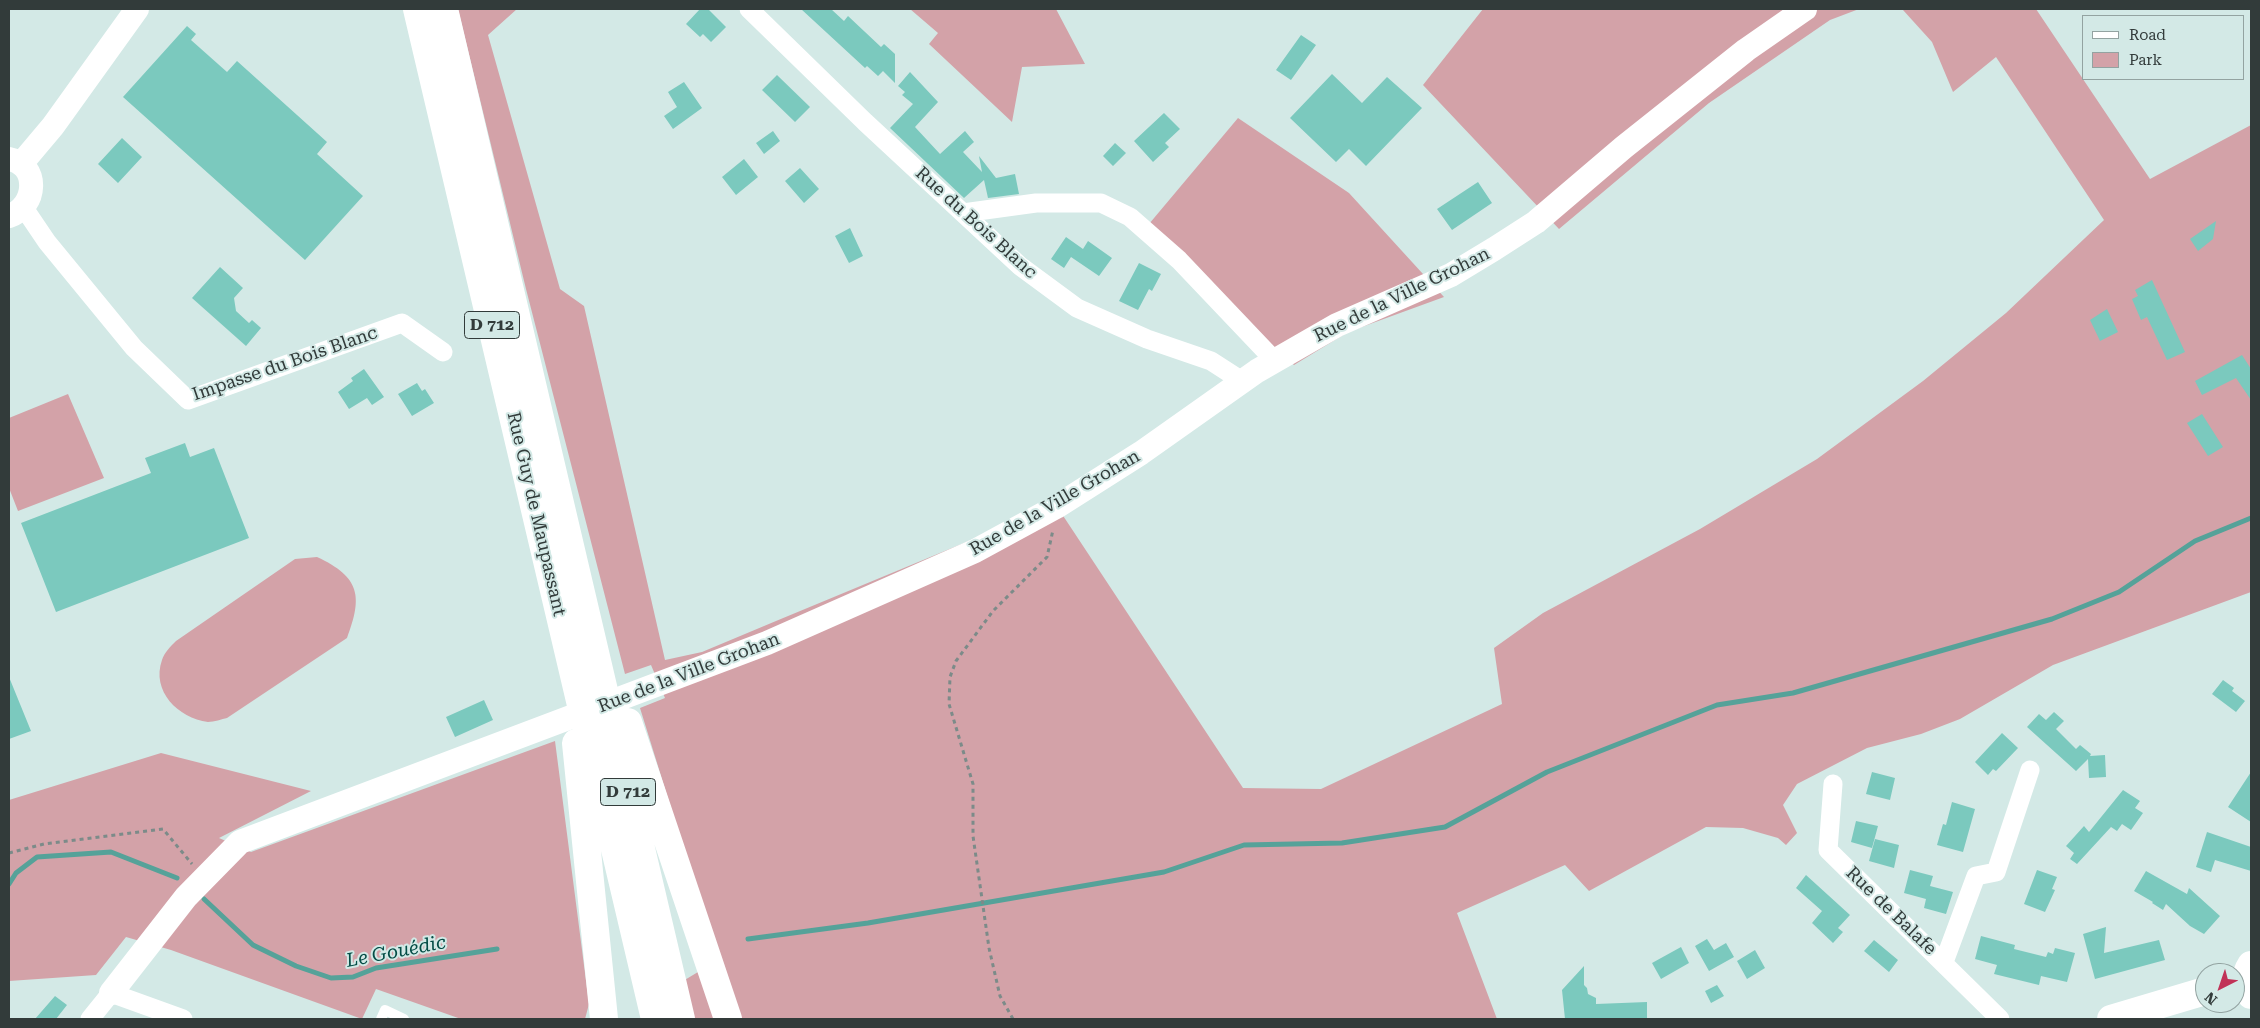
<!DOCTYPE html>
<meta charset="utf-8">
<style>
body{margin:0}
#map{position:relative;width:2260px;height:1028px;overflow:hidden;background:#d3e9e6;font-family:"Roboto Serif",serif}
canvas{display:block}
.frame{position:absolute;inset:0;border:10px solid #323b3a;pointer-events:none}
.legend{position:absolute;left:2082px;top:15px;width:162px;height:65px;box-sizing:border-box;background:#d3e9e6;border:1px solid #93a3a1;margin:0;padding:6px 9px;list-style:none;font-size:15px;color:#323b3a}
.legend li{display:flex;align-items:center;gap:10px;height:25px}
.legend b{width:25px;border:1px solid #93a3a1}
.north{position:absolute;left:2195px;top:963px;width:50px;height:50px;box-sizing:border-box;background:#d3e9e6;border:1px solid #93a3a1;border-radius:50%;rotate:221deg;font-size:14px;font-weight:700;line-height:20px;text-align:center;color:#323b3a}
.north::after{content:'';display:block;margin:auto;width:18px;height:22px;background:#c13257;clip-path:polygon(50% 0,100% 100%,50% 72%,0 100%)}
</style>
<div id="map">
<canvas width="2260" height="1028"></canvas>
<div class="frame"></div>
<ul class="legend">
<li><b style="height:6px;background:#fff"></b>Road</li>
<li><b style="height:14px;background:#d3a2a8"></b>Park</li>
</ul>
<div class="north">N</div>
</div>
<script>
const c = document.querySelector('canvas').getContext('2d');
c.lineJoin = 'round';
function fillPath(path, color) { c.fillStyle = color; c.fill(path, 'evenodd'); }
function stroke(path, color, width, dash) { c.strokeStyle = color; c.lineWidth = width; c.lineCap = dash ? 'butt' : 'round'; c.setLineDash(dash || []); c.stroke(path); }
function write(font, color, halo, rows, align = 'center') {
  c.font = font + ' "Roboto Serif",serif'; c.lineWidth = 4; c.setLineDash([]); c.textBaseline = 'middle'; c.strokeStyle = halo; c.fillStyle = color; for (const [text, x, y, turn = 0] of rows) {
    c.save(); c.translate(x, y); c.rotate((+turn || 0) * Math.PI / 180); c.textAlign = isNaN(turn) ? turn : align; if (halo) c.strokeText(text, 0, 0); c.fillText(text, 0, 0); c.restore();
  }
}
const green = new Path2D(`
 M458 9H517L488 35 560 289 584 306 665 660 702 652 776 621 981 536 1052 499 1243 788 1321 789 1502 704 1494 648 1543 613 1700 529 1817 459 1923 381 2006 313 2104 220 1996 57 1953 92 1932 42 1903 10 1896 9H2036L2150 179 2251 125V592L2053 665 1960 719 1921 734 1867 748 1797 784 1783 805 1797 833 1786 845 1778 838 1743 828 1706 827 1589 891 1565 865 1457 913 1497 1019H693L683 981 718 960 640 708 665 698 651 665 625 674 526 289Z
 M910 9H1056L1085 64 1022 67 1012 122 929 44 938 33Z
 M1483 9H1859L1830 20 1709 103 1559 229 1423 85Z
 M1238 118 1349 193 1444 297 1348 332 1294 365 1240 316 1149 224Z
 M68 394 104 478 18 511 9 488V418Z
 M317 557C360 577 363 596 347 638L227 718C222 719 214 722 208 722 178 718 151 691 162 660 164 653 171 646 176 641L295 559Z
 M555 741 589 1004 585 1019H461L376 989 362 1019 171 950 126 937 96 975 9 981V800L161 753 311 791 219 838 251 852Z`);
const stream = new Path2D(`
 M9 884 16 873 37 857 111 852 177 878
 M204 899 253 945 296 966 331 978 353 977 376 968 497 949
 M748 939 868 923 1164 872 1244 845 1342 843 1445 827 1547 772 1717 705 1793 693 2052 619 2119 592 2195 541 2251 518`);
const building = new Path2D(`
 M700 9H708L726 27 711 42 703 34 700 37 686 24Z
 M801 9H831L844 21 848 16 881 47 884 44 895 54V83L883 71 878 76 867 66 865 68Z
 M187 26 196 34 191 40 227 72 237 61 327 142 317 154 363 196 305 260 123 97Z
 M1301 35 1316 45 1291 80 1276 70Z
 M910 72 938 102 915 127 940 154 965 131 974 142 963 152 982 172 979 156 996 178 1015 174 1019 194 988 198 984 180 964 198 890 128 913 104 902 95 905 92 898 86Z
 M1332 74 1362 103 1387 77 1422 108 1366 166 1349 149 1336 162 1290 118Z
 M777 75 810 107 795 122 762 90Z
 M684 82 702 108 673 129 664 116 677 107 668 92Z
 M1164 113 1180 129 1165 143 1169 147 1153 162 1134 141Z
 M773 131 780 141 764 154 756 143Z
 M122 138 142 157 118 183 98 164Z
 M1115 143 1126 153 1113 166 1103 156Z
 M744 159 758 177 736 195 722 177Z
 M800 168 819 189 804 203 785 181Z
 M1478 182 1492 203 1452 230 1437 209Z
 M2216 221 2213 239 2198 251 2190 239Z
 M850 228 863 256 849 263 835 236Z
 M1066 237 1083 249 1088 241 1112 258 1099 276 1071 257 1064 268 1051 259Z
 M1139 263 1161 274 1152 291 1149 289 1138 310 1119 301Z
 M220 267 243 288 234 298 236 311 249 323 252 320 261 328 246 346 192 298Z
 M2152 280 2185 352 2167 360 2147 317 2141 320 2132 299 2138 296 2135 290Z
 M2107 309 2118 332 2100 341 2090 320Z
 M2242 355 2251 369V400L2236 378 2202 395 2195 381Z
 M364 369 384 397 372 405 367 398 349 409 338 392 353 381 351 378Z
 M417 383 422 391 425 389 434 403 412 416 398 394Z
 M2202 414 2223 447 2208 456 2187 423Z
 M185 443 190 457 214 448 249 538 56 612 21 523 151 473 145 458Z
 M9 677 31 731 9 739Z
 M2223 680 2234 688 2232 691 2245 701 2236 712 2212 694Z
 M484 700 493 720 455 737 446 717Z
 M2054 712 2064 721 2056 729 2076 749 2080 745 2091 754 2090 756 2105 755 2106 777 2089 778 2088 759 2076 771 2027 727 2039 714 2046 720Z
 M2002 733 2018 748 1996 771 1993 769 1988 775 1975 762Z
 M1872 772 1895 778 1890 800 1866 794Z
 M2251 772V822L2228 807Z
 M2123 790 2140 801 2135 808 2143 813 2131 830 2122 824 2117 831 2111 827 2077 864 2070 859 2074 853 2066 846 2084 826 2089 832Z
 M1952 802 1975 809 1963 852 1937 845 1943 824 1946 825Z
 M1856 821 1878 826 1872 848 1851 842Z
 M2207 832 2251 847V871L2215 860 2211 872 2196 867Z
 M1875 839 1899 845 1894 868 1869 861Z
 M1910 870 1933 876 1930 886 1953 892 1946 914 1924 908 1926 899 1904 893Z
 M2037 870 2057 877 2052 889 2055 890 2045 912 2024 904Z
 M2146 871 2187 894 2189 888 2220 916 2204 934 2190 926 2166 904 2163 910 2152 903 2153 902 2134 891Z
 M1806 875 1850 915 1838 928 1843 932 1833 943 1812 923 1822 911 1796 888Z
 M2106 927 2104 953 2159 940 2165 960 2095 979 2083 934Z
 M1981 936 2015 945 2014 949 2046 957 2048 952 2053 954 2055 948 2075 953 2067 982 2041 976 2039 985 1994 974 1997 965 1975 959Z
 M1707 939 1714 950 1726 943 1734 957 1709 971 1695 946Z
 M1874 940 1898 960 1889 972 1864 951Z
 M1681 947 1689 963 1661 979 1652 963Z
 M1755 950 1765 968 1747 979 1737 961Z
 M1584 966V985L1587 988 1588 994 1596 998V1004L1647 1002V1018L1565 1019 1562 990Z
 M1717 985 1724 996 1711 1003 1705 991Z
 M55 996 67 1005 56 1019H35Z`);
const path = new Path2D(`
 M9 853 44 844 163 829 192 864
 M1013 1019 1000 996 989 948 973 836V784L949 704 950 677 956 661 993 611 1047 557 1053 530`);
const service = new Path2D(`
 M381 1019 385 1010 404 1019`);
const minor = new Path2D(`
 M749 9 865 122 1020 266 1077 308 1147 339 1211 361 1242 381
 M24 208 47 242 134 348 188 400 402 323 443 352
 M963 213 1036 203H1101L1130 217 1179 260 1275 361
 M1833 784 1828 850 2000 1019
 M1944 962 1976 876 1996 872 2030 770
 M90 1019 111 993 183 1019`);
const tertiary = new Path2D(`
 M9 159C40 165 37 207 9 216
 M21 164 53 126 137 9
 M111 993 186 897 240 842 767 643 975 551 1056 507 1141 453 1257 371 1337 325 1451 275 1494 249 1536 222 1624 147 1746 50 1805 9`);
const secondary = new Path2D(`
 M2251 965C2245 974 2245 985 2251 995
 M2111 1019 2205 991`);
const primary = new Path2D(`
 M417 9 655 1019
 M444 9 681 1019
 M628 722 728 1019
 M576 743 604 1019`);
const shields = [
 [492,325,55],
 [628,792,55]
];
const shieldNames = [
 ["D 712",492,325],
 ["D 712",628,792]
];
const streetNames = [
 ["Rue du Bois Blanc",976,223,42],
 ["Rue de la Ville Grohan",1402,295,-26],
 ["Impasse du Bois Blanc",285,364,-19],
 ["Rue de la Ville Grohan",1055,503,-30],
 ["Rue Guy de Maupassant",536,514,77],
 ["Rue de la Ville Grohan",689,673,-21],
 ["Rue de Balafe",1891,911,44]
];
const waterNames = [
 ["Le Gouédic",396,952,-11]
];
fillPath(green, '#d3a2a8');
stroke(stream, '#55a299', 5);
fillPath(building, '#7bc9be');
stroke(path, '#7c8b89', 3, [4, 4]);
stroke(service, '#fff', 10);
stroke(minor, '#fff', 19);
stroke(tertiary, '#fff', 24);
stroke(secondary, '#fff', 28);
stroke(primary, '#fff', 28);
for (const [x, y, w] of shields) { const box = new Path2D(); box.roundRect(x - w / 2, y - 13.5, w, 27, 4); c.fillStyle = '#d3e9e6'; c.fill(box); stroke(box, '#323b3a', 1); }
write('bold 16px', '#323b3a', null, shieldNames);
write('18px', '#323b3a', '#d3e9e6', streetNames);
write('italic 19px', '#044d46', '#d3e9e6', waterNames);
</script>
